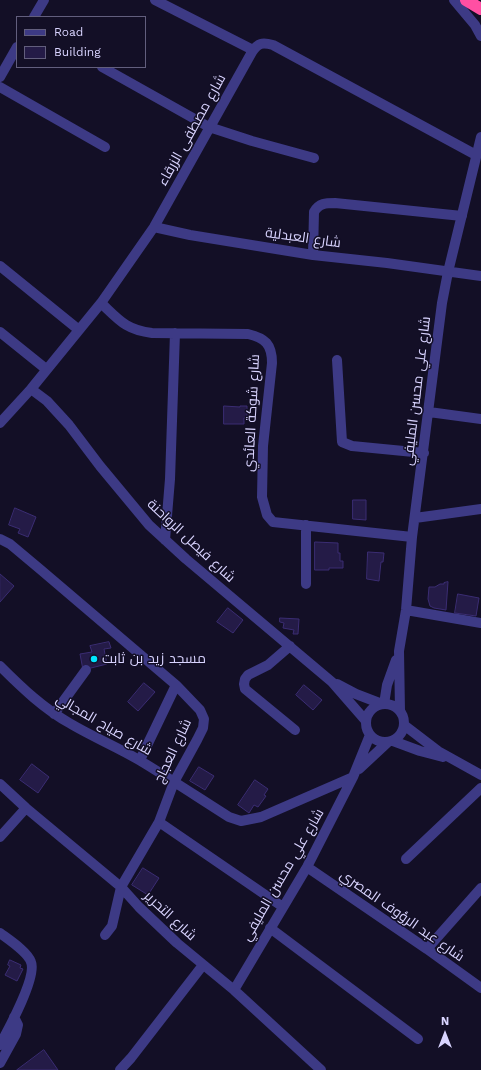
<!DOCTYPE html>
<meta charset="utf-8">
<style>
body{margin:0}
#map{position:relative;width:481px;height:1070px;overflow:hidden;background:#130f26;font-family:"Work Sans",sans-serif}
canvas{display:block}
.legend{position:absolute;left:16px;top:16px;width:130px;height:52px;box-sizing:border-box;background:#130f26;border:1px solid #625e7d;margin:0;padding:5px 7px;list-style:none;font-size:12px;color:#d9d4ff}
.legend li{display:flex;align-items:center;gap:8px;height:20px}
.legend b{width:20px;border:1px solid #625e7d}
.north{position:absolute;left:425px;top:1014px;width:40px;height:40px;-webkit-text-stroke:3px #130f26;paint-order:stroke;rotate:0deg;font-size:11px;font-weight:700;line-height:16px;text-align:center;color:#d9d4ff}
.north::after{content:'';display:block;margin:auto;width:14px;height:18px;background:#d9d4ff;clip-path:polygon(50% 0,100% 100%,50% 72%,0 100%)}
</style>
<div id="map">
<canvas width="481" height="1070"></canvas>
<ul class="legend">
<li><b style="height:5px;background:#3d3a85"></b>Road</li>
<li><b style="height:11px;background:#241b47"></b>Building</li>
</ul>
<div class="north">N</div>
</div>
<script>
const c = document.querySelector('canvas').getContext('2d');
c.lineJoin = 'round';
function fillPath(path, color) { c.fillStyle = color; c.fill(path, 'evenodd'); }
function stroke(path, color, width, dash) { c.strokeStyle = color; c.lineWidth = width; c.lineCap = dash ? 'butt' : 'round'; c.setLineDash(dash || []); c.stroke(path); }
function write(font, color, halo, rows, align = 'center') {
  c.font = font + ' "Work Sans",Cairo,sans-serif'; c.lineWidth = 3; c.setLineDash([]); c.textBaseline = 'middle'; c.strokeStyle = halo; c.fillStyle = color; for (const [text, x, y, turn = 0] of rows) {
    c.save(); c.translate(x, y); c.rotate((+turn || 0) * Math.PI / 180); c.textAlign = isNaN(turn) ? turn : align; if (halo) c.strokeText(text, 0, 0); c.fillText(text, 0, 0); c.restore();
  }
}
const building = new Path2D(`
 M224 406 240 407V406H247V418H244V424H224Z
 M353 500H366V520L353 519Z
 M15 508 36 517 28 537 18 533 20 529 9 525Z
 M315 542 338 543V553H340V561H343V568H329V570H315Z
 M368 552 384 553 383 562H381L379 581 367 579Z
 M0 574 14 586 0 602Z
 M448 582 446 610 434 608 430 606 428 599 429 587H435L440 584H444V583Z
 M458 594 479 598 476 616 455 613Z
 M228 608 243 620 233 633 217 622Z
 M280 618 299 619 298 634H293L294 630 283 628 284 623 280 622Z
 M109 642 111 648 104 649 107 664 83 670 80 654 92 652 90 646Z
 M144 683 155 692 138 711 128 702Z
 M304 685 322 700 313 710 296 695Z
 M32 764 49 777 38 793 20 780Z
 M199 767 214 776 205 790 190 781Z
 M255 780 268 789 264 795 266 796 258 807 254 805 249 813 238 805Z
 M143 868 159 878 148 895 132 885Z
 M10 960 21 965 20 968 23 969 17 981 5 975 10 966 8 965Z
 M44 1050 58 1070H17Z`);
const minor = new Path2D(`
 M155 0 253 50
 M454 0 475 25 481 36
 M34 17 44 0
 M102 67 209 127 252 141 314 158
 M0 77 17 47
 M0 87 105 147
 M154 227 190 235 313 255 387 263 481 276
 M313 255 314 212C319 203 326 203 335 203L462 216
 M0 266 79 330
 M101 303C119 320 126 330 152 333L248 334C265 338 272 344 272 363L263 446 262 497 267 515 273 522 412 537
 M0 332 46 369
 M337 360 342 442 352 446 424 453
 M31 389 47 401 69 425 100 466 149 525 186 559 332 682 366 721
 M429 412 481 419
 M0 423 31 389 101 303 154 227 252 52C258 43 262 42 273 45L476 155
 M415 518 481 509
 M0 539 10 544 41 570 176 685 200 710 204 719 203 728 197 740 174 782 159 822 121 887 112 926 105 935
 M165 540 170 479 175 333
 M306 584V525
 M406 610 481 623
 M290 646 268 665 248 675 245 679 244 684 245 689 295 730
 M0 666C22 688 44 709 71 724 93 737 117 747 139 760 169 778 199 798 229 817L241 821 261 817 353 777
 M337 684 356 694 382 704
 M366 723a19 19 0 1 1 38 0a19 19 0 1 1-38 0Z
 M384 704 387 685 396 660
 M400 711 399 651 406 610 412 537 442 303 448 272 481 137
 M54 714 86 670
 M404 725 438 751 481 775
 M393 741 420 751 443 757
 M140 760 176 685
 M359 769 388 742
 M0 784 26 808 121 887 139 907 177 943 234 990 321 1070
 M159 822 283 907
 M0 837 26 808
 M406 859 481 788
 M307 867 427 949 481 988
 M270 928 418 1039
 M0 933C8 939 28 952 31 962 37 977 8 1030 0 1045
 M427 949 481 888
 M234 990 307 867 353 777 370 735
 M0 1063 16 1034 18 1025 14 1017
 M120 1070 131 1058 203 965`);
const highway = new Path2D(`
 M466 0 481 9`);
const markers = [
 [94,659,4,"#00e5ff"]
];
const streetNames = [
 ["شارع مصطفى الزرقاء",192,130,-61],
 ["شارع العبدلية",303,238,8],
 ["شارع علي محسن المليفي",417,391,-83],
 ["شارع شوكة العائدي",252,413,-87],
 ["شارع فيصل الرواحنة",191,541,43],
 ["شارع صياح المجالي",104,725,30],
 ["شارع العجاج",173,751,-65],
 ["شارع علي محسن المليفي",283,875,-60],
 ["شارع التحرير",170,916,43],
 ["شارع عبد الرؤوف المصري",402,916,35]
];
const poiNames = [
 ["مسجد زيد بن ثابت",102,659]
];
fillPath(building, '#241b47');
stroke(building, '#3b2d73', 1);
stroke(minor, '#3d3a85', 10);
stroke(highway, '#ff4fa3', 12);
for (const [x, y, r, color] of markers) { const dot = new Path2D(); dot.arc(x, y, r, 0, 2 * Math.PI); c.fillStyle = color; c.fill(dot); stroke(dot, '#130f26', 1.5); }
write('14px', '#d9d4ff', '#130f26', streetNames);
write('14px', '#d9d4ff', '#130f26', poiNames, 'left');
</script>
